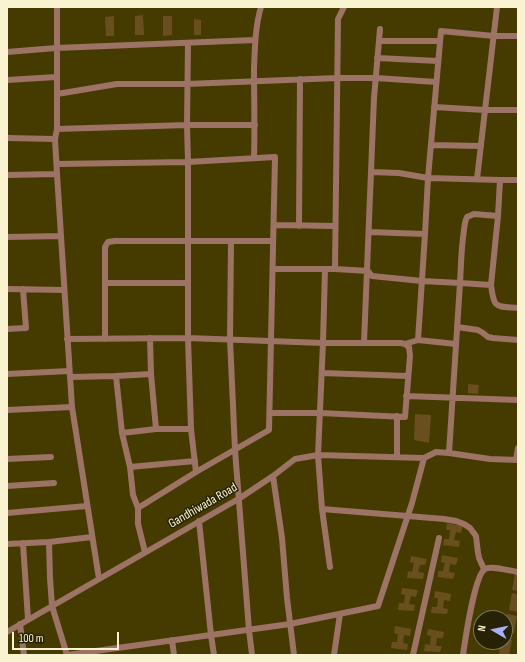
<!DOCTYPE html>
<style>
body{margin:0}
#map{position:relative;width:525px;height:662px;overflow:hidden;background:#453b00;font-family:"Sofia Sans Condensed",sans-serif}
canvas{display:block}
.frame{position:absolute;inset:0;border:8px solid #f9f3d1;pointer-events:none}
.north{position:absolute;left:473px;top:610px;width:40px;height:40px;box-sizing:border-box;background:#272205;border:1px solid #7b7657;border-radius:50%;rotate:279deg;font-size:11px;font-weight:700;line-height:16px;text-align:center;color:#f9f3d1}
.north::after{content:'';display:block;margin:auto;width:14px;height:18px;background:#a8b0fc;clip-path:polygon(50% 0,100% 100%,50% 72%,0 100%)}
.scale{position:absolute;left:12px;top:632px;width:107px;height:18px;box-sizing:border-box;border:2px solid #f9f3d1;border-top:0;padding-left:5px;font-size:12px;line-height:14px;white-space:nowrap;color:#f9f3d1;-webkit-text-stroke:3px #272205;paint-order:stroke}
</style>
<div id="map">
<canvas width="525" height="662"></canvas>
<div class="frame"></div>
<div class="north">N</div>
<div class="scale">100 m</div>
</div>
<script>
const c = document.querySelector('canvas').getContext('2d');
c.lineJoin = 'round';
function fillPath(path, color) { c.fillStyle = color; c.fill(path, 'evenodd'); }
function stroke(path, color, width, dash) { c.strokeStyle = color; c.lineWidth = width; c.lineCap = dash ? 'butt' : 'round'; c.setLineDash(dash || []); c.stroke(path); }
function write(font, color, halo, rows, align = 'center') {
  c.font = font + ' "Sofia Sans Condensed",sans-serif'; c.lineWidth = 3; c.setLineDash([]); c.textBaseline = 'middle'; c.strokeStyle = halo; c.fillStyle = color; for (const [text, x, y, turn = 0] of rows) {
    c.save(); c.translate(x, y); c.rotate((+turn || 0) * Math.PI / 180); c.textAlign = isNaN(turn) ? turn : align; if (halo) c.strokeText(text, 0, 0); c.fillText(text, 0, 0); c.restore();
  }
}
const building = new Path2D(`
 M143 15 144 35H135V16Z
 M114 16V36H106L105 17Z
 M163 16H172V35L163 36Z
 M194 19 201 20V35H194Z
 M468 384 479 385 478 394 468 393Z
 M415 414 431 415 429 443 414 440Z
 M447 523 463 526 461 533 456 532 454 540 460 541 459 547 443 545 444 539H449L450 530H446Z
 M442 555 458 558 456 565 450 564 449 572 455 573 453 579 438 577V571H443L445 563 441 562Z
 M411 556 427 559 425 565H420L418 572 424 573 423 579 407 578 408 571 412 572 414 563 410 562Z
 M515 573 518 574V591L512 590Z
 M402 588 418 590 416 597 411 596 409 604 415 605 414 611 398 610 399 603H404L405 595 401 594Z
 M435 591 451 594 450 601 444 600 443 608 448 609 447 614 431 613 432 607H437L438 598H434Z
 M512 593 518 594V612L509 610Z
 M507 614 517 616 514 633 505 631V624Z
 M395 626 411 629 410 636 404 635 403 643 408 644 407 650 391 648 392 642H397L398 634 394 633Z
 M428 629 444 632 443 638H437L436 646H442L440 652 424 651 425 644 430 645 431 636 427 635Z
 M505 638 512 640 509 655 499 654 501 642H505Z`);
const minor = new Path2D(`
 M57 7V129L55 139 57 174 72 407 99 579
 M379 41H440
 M188 43 187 125 188 162V338L191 429 196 472
 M7 52 56 48 255 40
 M377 58 438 61
 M7 80 56 77
 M57 94 117 84H187L337 78H376L436 82
 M434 107 485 110H518
 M57 129 187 125H255
 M7 138 55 139
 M431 145 481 146
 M254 158C255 128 254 98 254 68 255 48 255 27 261 7
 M57 164 188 162 275 157 269 430 196 472 138 508
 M371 172 399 173 428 178 500 180H518
 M7 175 57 174
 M477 179 497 7
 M274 225 335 226
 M299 226 300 79
 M369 232 425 234
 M7 237 61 236
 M231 241 230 339 235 450 249 630 252 655
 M273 269H335L368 271 372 276 422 281 460 283C461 268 461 253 463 238 464 231 464 223 467 217L474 214 498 216
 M325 269 323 343 318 455 322 509 330 567
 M335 269 338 19 344 7
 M106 283H188
 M491 285C494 309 495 306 518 308
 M7 289 64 290
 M457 327 478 330 483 333 488 337 493 338 518 340
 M7 329 26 328 23 289
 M150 338 151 374 156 429
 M67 339 188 338 323 343H401L405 344 409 347 410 356 405 417 320 413H270
 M105 339V247L108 242 115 241H273
 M418 340 425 234 428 178 441 31 494 36H518
 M364 343 374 98 380 29
 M405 344 418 340 456 344
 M322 373 408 376
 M7 374 69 371
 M116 376 122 433 130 467 133 495 138 508V524L145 552
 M70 377 116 376 151 374
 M406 396 518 400
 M7 410 72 407
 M397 416V457
 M122 433 156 429H191
 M449 453 460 283 491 285 498 216 500 180
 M7 459 51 457
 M516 460 518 448
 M130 467 195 461
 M273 476 282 538 287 598 294 655
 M7 486 54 483
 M322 509 444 519 456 521 464 524 470 528 476 536 478 553 479 558 484 569
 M7 513 87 506
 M199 521 211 635 214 655
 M49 542 50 578 52 606 67 655
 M23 543 28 619
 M7 544 49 542 92 537
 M20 624 24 655
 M7 632 240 498 273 476 295 459 318 455 424 458
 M172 640 174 655
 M67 655 290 624 378 606 412 503 424 458 436 452 449 453 490 459 518 460
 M334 655 340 614
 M413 655 439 538
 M463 655C465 641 475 574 485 569 491 565 510 571 518 572`);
const streetNames = [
 ["Gandhiwada Road",203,506,-30]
];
fillPath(building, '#6a4f1e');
stroke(minor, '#9c7365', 6);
write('13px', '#f9f3d1', '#272205', streetNames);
</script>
